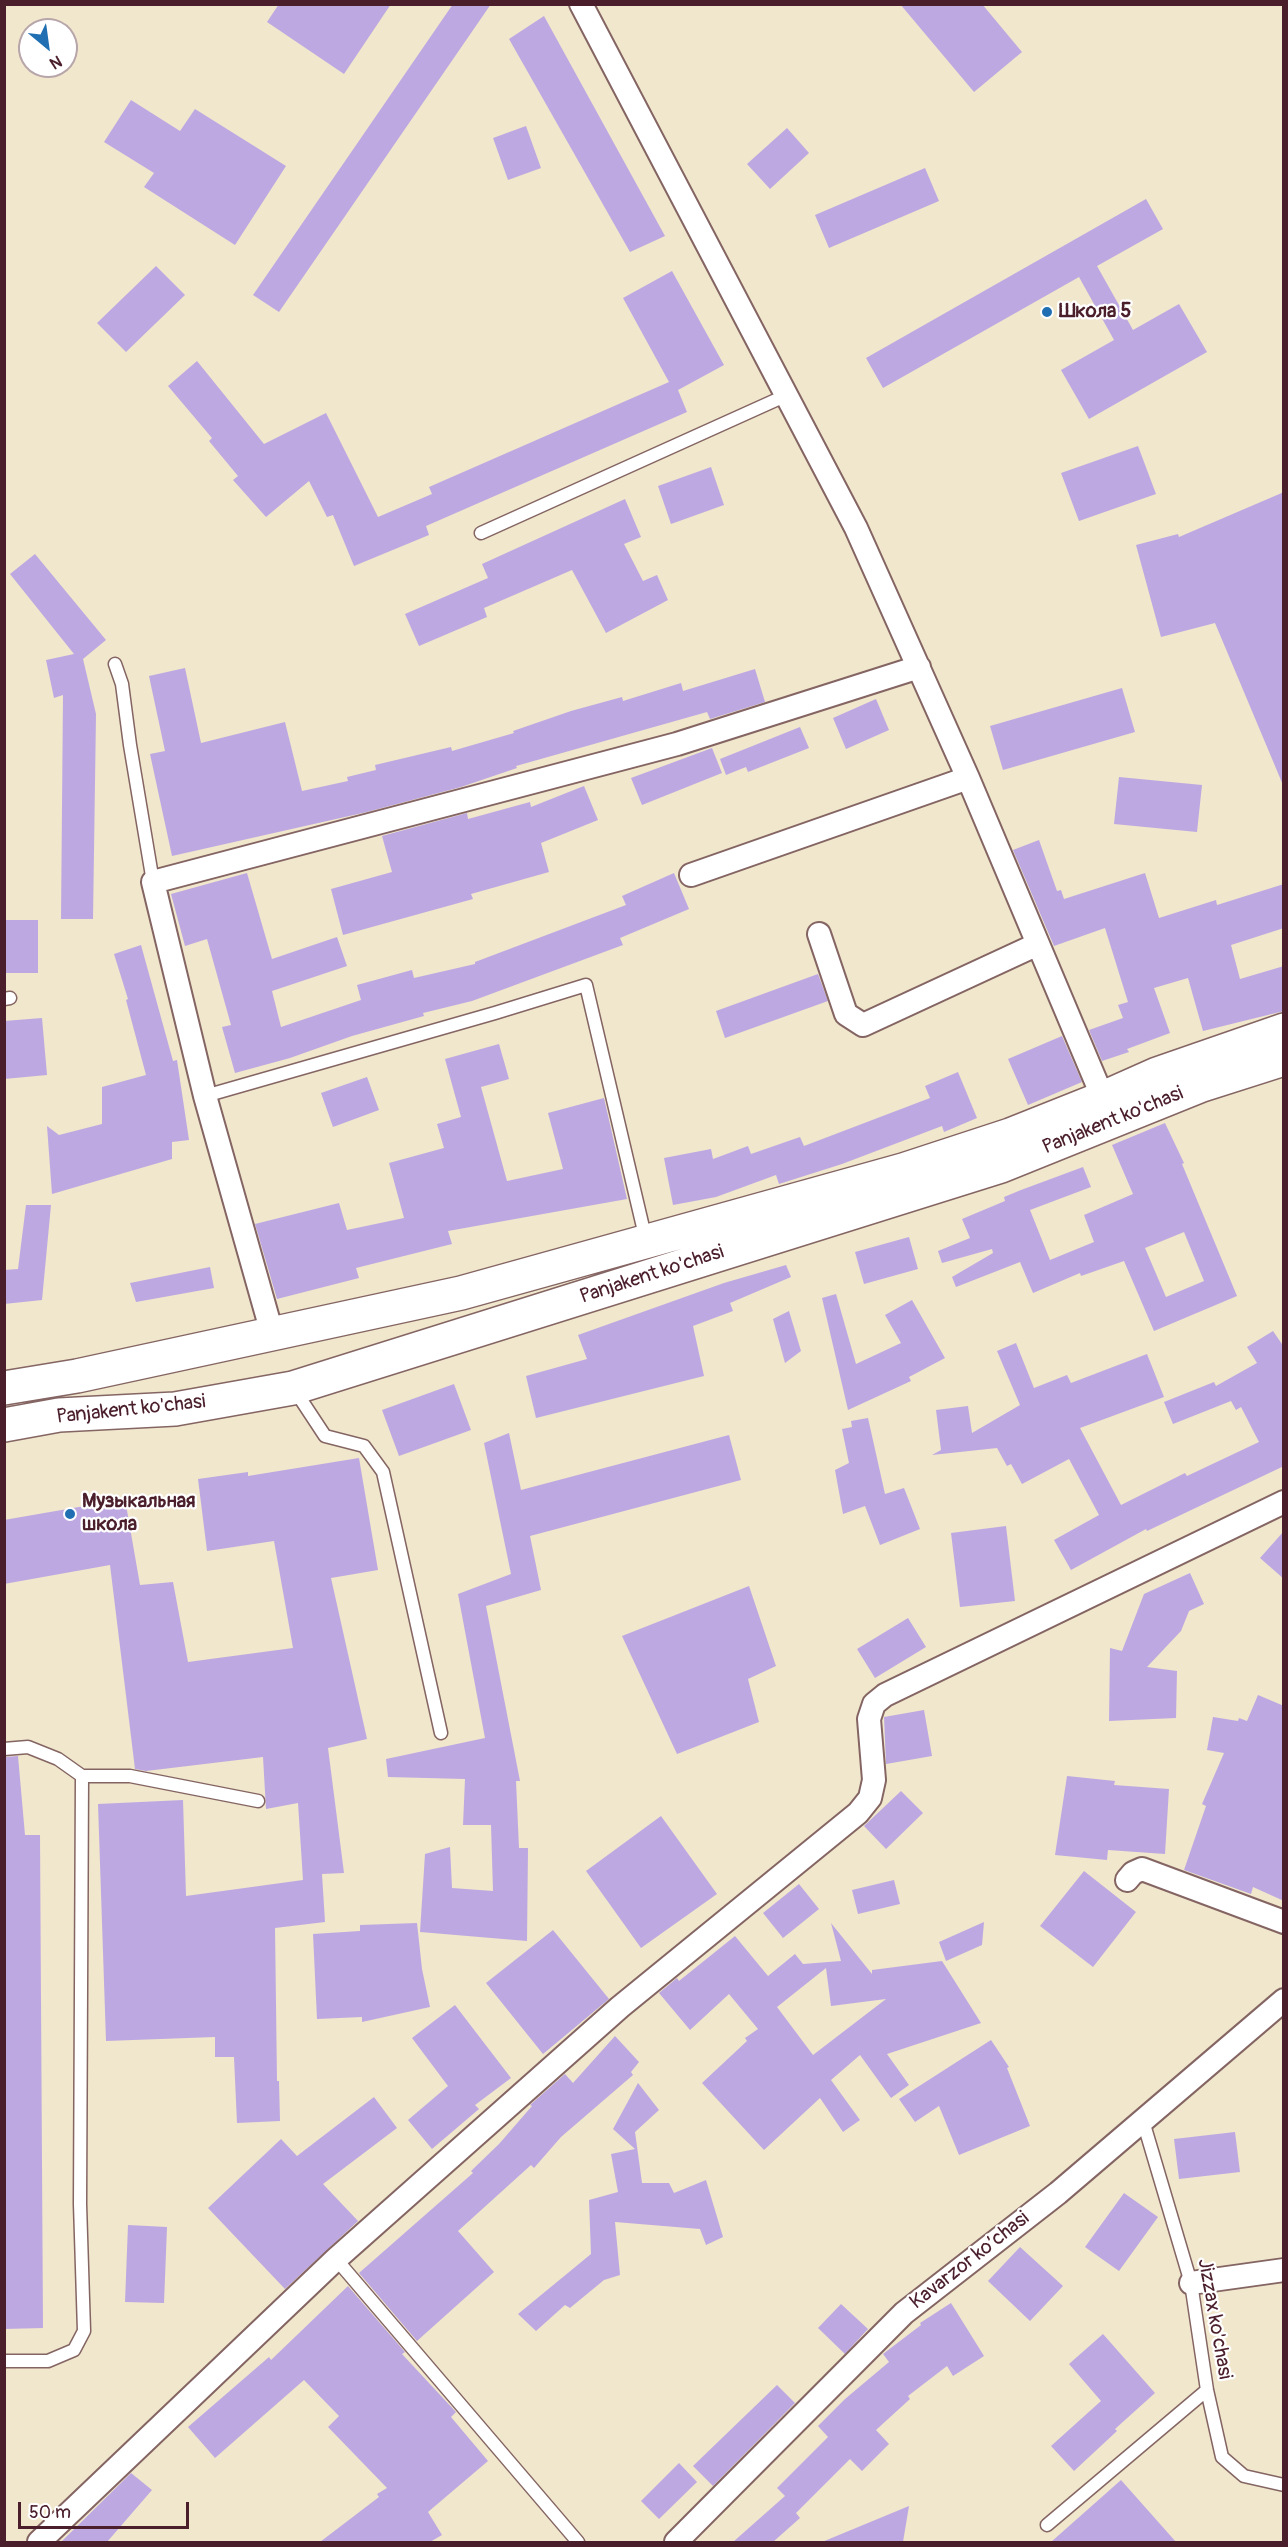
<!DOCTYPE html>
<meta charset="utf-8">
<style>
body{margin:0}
#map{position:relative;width:1288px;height:2547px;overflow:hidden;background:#f0e7cc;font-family:Pangolin,sans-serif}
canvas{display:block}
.frame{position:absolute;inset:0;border:6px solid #4a1f2b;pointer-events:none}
.north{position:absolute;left:18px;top:18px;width:60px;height:60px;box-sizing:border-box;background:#fff;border:2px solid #b7a5aa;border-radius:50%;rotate:151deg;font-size:16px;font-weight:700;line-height:24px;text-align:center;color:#4a1f2b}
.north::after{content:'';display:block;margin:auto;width:21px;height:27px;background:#1f6fb2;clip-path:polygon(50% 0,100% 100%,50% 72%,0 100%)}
.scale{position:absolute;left:18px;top:2502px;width:171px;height:27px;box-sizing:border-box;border:3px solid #4a1f2b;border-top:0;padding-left:8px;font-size:18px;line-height:21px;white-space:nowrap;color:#4a1f2b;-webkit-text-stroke:4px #fff;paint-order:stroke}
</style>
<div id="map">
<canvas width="1288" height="2547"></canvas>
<div class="frame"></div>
<div class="north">N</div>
<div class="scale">50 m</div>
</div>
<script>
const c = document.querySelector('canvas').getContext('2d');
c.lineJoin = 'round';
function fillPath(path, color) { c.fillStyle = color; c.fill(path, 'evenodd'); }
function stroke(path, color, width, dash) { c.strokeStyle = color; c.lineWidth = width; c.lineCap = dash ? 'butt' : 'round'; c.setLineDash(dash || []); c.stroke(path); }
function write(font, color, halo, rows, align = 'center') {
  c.font = font + ' Pangolin,sans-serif'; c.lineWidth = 4.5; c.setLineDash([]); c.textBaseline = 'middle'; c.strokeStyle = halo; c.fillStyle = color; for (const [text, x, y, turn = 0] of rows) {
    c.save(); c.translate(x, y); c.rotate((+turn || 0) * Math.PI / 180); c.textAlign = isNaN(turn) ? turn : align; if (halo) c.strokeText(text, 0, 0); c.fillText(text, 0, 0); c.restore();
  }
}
const building = new Path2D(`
 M279 4H391L344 74 267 22Z
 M453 4H491L279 312 253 295Z
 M900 4H982L1022 52 974 92Z
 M544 16 665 236 630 252 509 39Z
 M131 100 180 131 195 109 286 166 235 245 144 187 154 173 104 142Z
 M526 126 541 168 508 180 493 138Z
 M787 128 809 153 770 189 747 164Z
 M925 168 939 201 829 248 815 215Z
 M1146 199 1163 229 1097 266 1133 330 1179 304 1207 352 1089 419 1061 370 1114 340 1079 277 883 388 866 358Z
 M156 266 185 295 126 352 97 323Z
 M672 271 724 365 678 390 687 412 426 526 429 535 354 566 333 515 327 517 309 481 266 517 233 480 238 476 209 441 212 438 168 386 197 361 264 444 326 413 378 517 432 494 429 487 669 382 623 298Z
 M1138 446 1156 494 1079 521 1061 473Z
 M711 467 724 505 671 524 658 486Z
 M1284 492V785H1283L1215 623 1161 637 1136 545 1178 534 1179 537Z
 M625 499 641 537 624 544 643 581 657 575 668 600 606 633 572 570 484 608 487 617 419 646 405 614 488 578 482 564Z
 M35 554 106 640 83 659 96 714 93 919H61L63 695 54 698 46 660 74 654 10 574Z
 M185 668 201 743 285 722 302 791 348 781 347 777 376 770 375 765 451 747 452 751 514 733 513 731 571 711 622 697 623 701 681 683 683 691 755 669 765 702 710 719 707 712 516 766 517 768 461 787 367 812 172 856 150 754 165 751 149 676Z
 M1122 688 1135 732 1003 770 990 726Z
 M876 699 889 730 846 749 833 718Z
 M800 727 809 748 748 772 746 767 726 775 720 759Z
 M712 748 722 773 642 805 631 778Z
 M1119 777 1202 785 1197 832 1114 824Z
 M584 786 598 820 541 843 549 872 471 894 473 899 343 935 331 889 392 872 382 836 467 813 468 819 530 802 531 807Z
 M1039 840 1057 891 1061 890 1064 899 1145 873 1159 918 1216 900 1217 905 1284 884V928L1231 945 1240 979 1284 966V1011L1203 1031 1188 978 1154 988 1170 1033 1127 1049 1129 1052 1102 1061 1089 1030 1123 1018 1118 1005 1128 1002 1105 928 1054 946 1013 850Z
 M247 873 272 959 337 937 347 966 272 991 281 1027 361 1000 357 985 412 970 414 978 475 964V962L626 905 622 896 674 873 689 909 620 938 623 945 472 1001 423 1013 424 1016 352 1036 290 1058 235 1073 222 1027 231 1025 207 939 185 946 171 894Z
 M4 920H38V973H4Z
 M141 945 173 1061 177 1060 189 1140 172 1142V1159L52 1194 47 1126 59 1135 102 1124V1087L146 1075 126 1000 128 999 114 954Z
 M818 974 828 1001 725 1038 716 1011Z
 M42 1018 47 1075 4 1079V1021Z
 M1062 1036 1082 1082 1028 1105 1008 1059Z
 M499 1044 509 1079 481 1087 507 1181 563 1169 548 1113 604 1098 627 1199 448 1231 452 1244 356 1268 359 1278 277 1299 255 1224 339 1203 347 1230 404 1218 389 1163 444 1148 437 1124 461 1117 445 1059Z
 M958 1072 977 1118 944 1132 942 1126 842 1164 779 1184 776 1175 716 1197 673 1205 664 1158 711 1149 713 1159 748 1146 751 1154 800 1137 804 1146 930 1098 925 1086Z
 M367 1077 379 1110 333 1127 321 1093Z
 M1165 1123 1184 1163 1182 1164 1237 1296 1154 1331 1124 1261 1081 1276 1080 1273 1033 1293 1020 1262 956 1287 952 1277 993 1253 992 1249 942 1263 938 1251 970 1238 962 1219 1005 1201 1004 1197 1021 1190 1083 1167 1091 1187 1030 1210 1050 1260 1094 1242 1084 1215 1133 1194 1112 1145ZM1184 1232 1204 1281 1166 1297 1145 1248Z
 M26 1205H51L42 1300 4 1304V1270L18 1269Z
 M909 1237 918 1269 864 1284 855 1252Z
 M786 1265 791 1277 730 1303 733 1311 693 1326 704 1376 536 1418 526 1376 587 1359 578 1335 724 1283Z
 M210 1267 214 1288 136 1302 130 1283Z
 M836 1294 856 1364 901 1343 885 1315 912 1300 945 1358 909 1377 911 1381 848 1410 822 1298Z
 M789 1311 801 1351 785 1363 773 1319Z
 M1273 1331 1284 1347V1466L1147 1531 1146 1529 1071 1570 1054 1540 1099 1515 1069 1459 1022 1484 1011 1464 1007 1466 997 1448 932 1455 941 1450 936 1410 968 1406 972 1433 1020 1405 997 1351 1016 1343 1034 1388 1067 1375 1071 1383 1147 1354 1164 1397 1080 1428 1121 1505 1185 1473 1187 1476 1259 1442 1241 1407 1236 1410 1231 1401 1173 1424 1164 1402 1214 1382 1216 1386 1257 1363 1247 1347Z
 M454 1384 471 1430 399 1456 382 1410Z
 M868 1418 885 1494 904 1488 920 1529 880 1545 865 1506 843 1514 835 1470 849 1463 842 1429 852 1427 851 1421Z
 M509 1433 521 1490 729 1435 741 1480 530 1536 541 1590 486 1606 520 1781H516L519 1848H528L527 1941 420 1932 425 1854 450 1847 452 1888 493 1891 491 1825H463L465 1779 388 1777 386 1759 485 1738 458 1594 511 1574 484 1443Z
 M359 1458 378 1570 331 1578 367 1739 328 1748 344 1873 322 1874 325 1922 275 1928 277 2081H279L280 2121 237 2123 234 2057H215V2037L106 2041 98 1804 183 1800 186 1896 303 1880 298 1803 266 1809 263 1757 146 1771 135 1769 110 1565 4 1584V1520L125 1499 140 1585 173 1582 188 1662 293 1648 274 1541 207 1551 198 1479 248 1472V1476Z
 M1006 1526 1015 1601 960 1607 951 1533Z
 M1284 1531V1579L1260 1558Z
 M1190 1573 1204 1604 1189 1611 1181 1631 1147 1667 1177 1671 1176 1718 1109 1721 1110 1648 1122 1651 1144 1594Z
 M749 1586 776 1666 748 1679 759 1722 677 1754 622 1636Z
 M908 1618 926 1647 875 1678 857 1649Z
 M1258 1695 1284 1706V1901L1253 1887 1251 1894 1184 1870 1206 1806 1202 1804 1224 1753 1207 1750 1213 1717 1238 1721 1239 1718 1247 1721Z
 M924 1710 932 1756 886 1764 884 1717Z
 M18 1756 25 1835H40L43 2328 4 2329V1757Z
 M1067 1776 1115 1781 1114 1785 1169 1789 1165 1854 1108 1850 1107 1860 1055 1855Z
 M901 1791 923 1813 886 1849 864 1826Z
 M661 1816 717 1894 641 1948 586 1871Z
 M1084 1871 1136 1912 1093 1967 1040 1926Z
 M894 1880 900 1904 858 1914 852 1890Z
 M799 1884 819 1909 783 1938 763 1913Z
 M984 1922 982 1945 946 1961 939 1942Z
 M417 1923 422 1969 430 2007 362 2022V2017L317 2019 313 1934 360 1931V1925Z
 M831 1923 872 1974V1970L942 1961 981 2023 887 2054 909 2085 891 2098 860 2055 831 2080 860 2120 843 2132 820 2098 764 2150 702 2083 747 2041 745 2038 758 2029 729 1994 690 2030 659 1993 677 1978 679 1981 735 1936 768 1976 795 1954 803 1964 841 1961ZM826 1968 831 2006 886 1999 813 2055 777 2007Z
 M553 1930 609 1999 543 2054 486 1983Z
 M455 2005 511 2078 475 2105 479 2109 432 2149 408 2120 448 2086 412 2038Z
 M615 2036 639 2062 631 2072 633 2075 561 2137 534 2168 531 2165 458 2231 494 2272 417 2341 359 2273 473 2173 471 2171 499 2144 532 2106 530 2105 565 2074 573 2083Z
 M991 2040 1009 2067 1007 2068 1030 2126 959 2155 939 2106 915 2122 899 2099Z
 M638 2083 659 2110 635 2132 642 2183H669L674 2193 706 2180 723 2237 706 2245 700 2229 615 2222 620 2275 604 2280 570 2308 565 2305 536 2331 518 2314 591 2254 589 2200 618 2192 611 2154 635 2149 613 2129Z
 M374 2097 397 2128 323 2184 358 2221 285 2289 208 2208 281 2139 297 2156Z
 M1235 2132 1240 2172 1179 2179 1174 2139Z
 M1124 2193 1158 2217 1119 2271 1085 2247Z
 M128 2225 167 2227 164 2303 125 2302Z
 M1020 2247 1063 2286 1030 2321 988 2281Z
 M348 2286 405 2352 402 2354 456 2412 451 2417 488 2461 428 2512 442 2535 430 2542H320L379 2497 377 2494 387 2488 328 2427 339 2416 304 2380 215 2458 188 2427 269 2357 271 2360Z
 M951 2303 984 2356 953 2376 947 2366 908 2396 910 2399 876 2430 889 2444 862 2471 850 2459 796 2513 800 2518 773 2542H733L785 2496 777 2488 828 2437 818 2426 845 2399 889 2362 883 2354 921 2325 920 2323Z
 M841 2304 868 2329 845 2354 818 2328Z
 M1103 2334 1155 2393 1115 2429 1117 2431 1074 2471 1051 2446 1101 2401 1069 2364Z
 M777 2385 795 2403 713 2486 693 2466Z
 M679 2463 697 2482 659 2519 641 2501Z
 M131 2473 152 2490 107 2542H61Z
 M1121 2480 1176 2542H1051Z
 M909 2506 903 2542H822Z`);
const lane = new Path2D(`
 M481 533 787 395
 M115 664 122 684 130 745 153 882
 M4 999 10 998
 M205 1096 495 1013 586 985 646 1240
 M294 1389 325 1436 364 1446 383 1472 441 1733
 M4 1749 28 1747 58 1759 82 1776H130L258 1801
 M1143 2121 1191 2283 1207 2390 1222 2457 1244 2476 1284 2485
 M336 2259 578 2542
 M4 2361H48L74 2350 84 2331 80 2204 82 1776
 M1047 2525 1207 2390`);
const street = new Path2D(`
 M581 4 856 528 968 778 1103 1098
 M691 875 968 778
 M819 934 846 1014 863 1025 1038 944
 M272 1333 205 1096 153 882 677 744 919 667
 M1127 1880 1133 1873 1142 1869 1284 1922
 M1191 2283 1284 2270
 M39 2542 336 2259 620 2007 858 1813 870 1798 874 1780 869 1719 874 1704 885 1695 1284 1502
 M676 2542 904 2313 1058 2193 1284 2000`);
const primary = new Path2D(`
 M4 1388 77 1376 461 1293 903 1170 1010 1135 1103 1098 1157 1074 1284 1030
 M4 1425 59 1415 175 1409 293 1388 1001 1166 1202 1085 1284 1059`);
const markers = [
 [1047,312,6,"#1f6fb2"],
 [70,1514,6,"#1f6fb2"]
];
const poiNames = [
 ["Школа 5",1059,312],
 ["Музыкальная",82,1502],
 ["школа",82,1525]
];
const streetNames = [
 ["Panjakent ko'chasi",1113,1121,-22],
 ["Panjakent ko'chasi",652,1275,-18],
 ["Panjakent ko'chasi",131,1410,-6],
 ["Kavarzor ko’chasi",970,2261,-38],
 ["Jizzax ko'chasi",1214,2319,80]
];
fillPath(building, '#bea8e2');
stroke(lane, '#846563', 15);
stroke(street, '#846563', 26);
stroke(primary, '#846563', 36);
stroke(lane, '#fff', 12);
stroke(street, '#fff', 22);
stroke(primary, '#fff', 33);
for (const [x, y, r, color] of markers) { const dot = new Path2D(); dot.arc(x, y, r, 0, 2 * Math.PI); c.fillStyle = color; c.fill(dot); stroke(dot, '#fff', 2); }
write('bold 20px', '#4a1f2b', '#fff', poiNames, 'left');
write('20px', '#4a1f2b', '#fff', streetNames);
</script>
